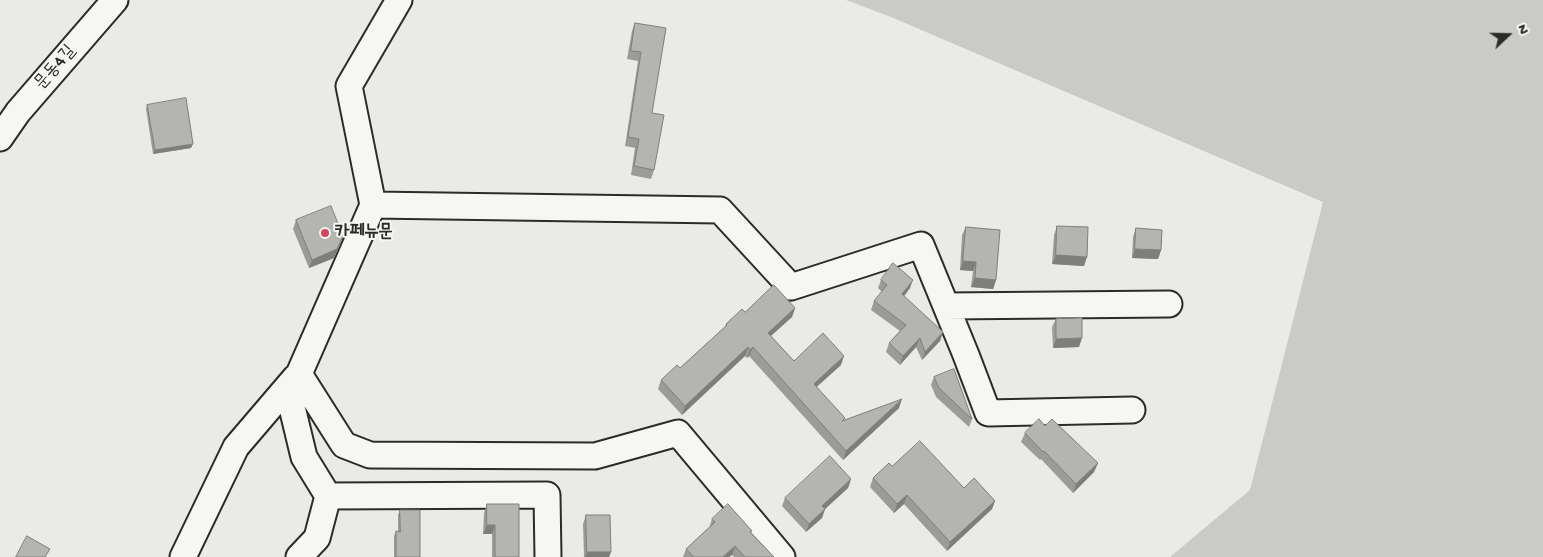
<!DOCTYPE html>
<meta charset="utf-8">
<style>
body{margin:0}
#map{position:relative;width:1543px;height:557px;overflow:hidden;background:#eaeae6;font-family:"Gochi Hand",sans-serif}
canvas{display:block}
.north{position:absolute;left:1483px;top:10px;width:50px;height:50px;-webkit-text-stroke:4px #f6f6f2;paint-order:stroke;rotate:69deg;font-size:14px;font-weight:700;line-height:20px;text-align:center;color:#2b2b2b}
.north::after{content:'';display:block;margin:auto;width:18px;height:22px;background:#2b2b2b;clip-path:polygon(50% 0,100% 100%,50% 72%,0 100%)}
</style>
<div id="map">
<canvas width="1543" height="557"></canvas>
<div class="north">N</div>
</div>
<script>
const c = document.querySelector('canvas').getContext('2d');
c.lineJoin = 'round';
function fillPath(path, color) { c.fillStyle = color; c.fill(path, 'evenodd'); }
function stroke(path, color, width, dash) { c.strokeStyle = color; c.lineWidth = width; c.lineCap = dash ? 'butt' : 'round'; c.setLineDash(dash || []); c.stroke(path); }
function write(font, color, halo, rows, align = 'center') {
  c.font = font + ' "Gochi Hand","Poor Story",sans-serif'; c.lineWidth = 4; c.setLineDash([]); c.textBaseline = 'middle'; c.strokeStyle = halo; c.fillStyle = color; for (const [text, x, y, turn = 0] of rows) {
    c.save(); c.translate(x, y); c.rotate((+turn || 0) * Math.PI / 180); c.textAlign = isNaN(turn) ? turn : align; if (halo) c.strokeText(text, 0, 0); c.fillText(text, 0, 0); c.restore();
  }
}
const green = new Path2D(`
 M846 0H1543V557H1170L1250 490 1323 202 891 17Z`);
const minor = new Path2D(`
 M399 0 349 86 373 205 299 374 344 445 370 455 595 456 678 433 782 557
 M0 138 18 112 115 0
 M373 205 720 210 791 287 921 245 966 355 988 413 1132 410
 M946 306 1169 304
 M299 374 291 403 304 457 328 496 547 495 548 557
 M183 557 236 447 295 378
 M299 557 317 538 328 496`);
const wall = new Path2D(`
 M635 23 652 113 654 170 651 179 631 175 635 148 625 146 638 61 627 59 632 31Z
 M147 105 191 148 153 154 146 109Z
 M296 220 340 245 334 258 309 268 293 229Z
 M1057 226 1084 266 1052 264 1054 235Z
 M966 227 996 280 993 289 971 287 973 271 960 270 962 235Z
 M1136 228 1161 250 1158 259 1132 258 1133 237Z
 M881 280 910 288 904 296 943 332 940 341 922 360 916 347 900 365 886 352 889 343 900 331 871 310 874 301 882 292 878 288Z
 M795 308 792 317 771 336 794 361 841 365 816 387 845 418 844 420 899 408 843 460 749 356 747 358 745 356 682 415 658 389 661 380 680 368 725 327 726 324 745 312Z
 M1056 319 1079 347 1053 348 1052 327Z
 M934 377 972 419 969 427 936 397 931 385Z
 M1045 426 1098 463 1094 472 1073 493 1041 459 1040 460 1021 442 1025 433Z
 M892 466 964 488 995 501 992 509 947 551 904 504 894 513 870 487 873 478Z
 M851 479 848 488 825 509 822 518 806 532 782 506 785 498Z
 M487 504 519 557H492V534H483L484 513Z
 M400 510 420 557H394V536L396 531H398V515Z
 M586 515 611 552 609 557H584L583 524Z
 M712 519 752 531 751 532 774 557H734L732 555 729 557H683L686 549 709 528Z`);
const shadedWall = new Path2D(`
 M193 144 191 148 153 154 155 150Z
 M343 236 334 258 309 268 312 260Z
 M1135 249 1161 250 1158 259 1132 258Z
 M1056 255 1087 257 1084 266 1052 264Z
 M963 261 976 262 973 271 960 270Z
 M975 278 996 280 993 289 971 287Z
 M913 280 910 288 899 303 902 294Z
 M795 308 792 317 765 341 768 333Z
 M943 332 940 341 922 360 925 352Z
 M920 338 916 347 900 365 903 356Z
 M1082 338 1079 347 1053 348 1056 339Z
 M748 347 745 356 682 415 685 406Z
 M753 347 749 356 747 358 750 350Z
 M844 356 841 365 810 393 814 384Z
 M902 399 899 408 843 460 846 451Z
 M1098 463 1094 472 1073 493 1076 484Z
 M851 479 848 488 825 509 822 518 806 532 809 524 822 506Z
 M907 495 904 504 894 513 897 504Z
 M995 501 992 509 947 551 950 542Z
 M487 525H495L492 534H483Z
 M735 546 732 555 729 557H723Z
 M587 552H611L609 557H585Z`);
const building = new Path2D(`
 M635 23 666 28 652 113 664 115 654 170 634 166 639 139 628 137 641 52 631 51Z
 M186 98 193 144 155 150 147 105Z
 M331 206 343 236 337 249 312 260 296 220Z
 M1057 226 1088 227 1087 257 1056 255Z
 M966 227 1000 230 996 280 975 278 976 262 963 261Z
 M1136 228 1162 230 1161 250 1135 249Z
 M893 263 913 280 902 294 943 332 925 352 920 338 903 356 889 343 906 325 874 301 887 285 881 280Z
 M774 285 795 308 768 333 794 361 823 333 844 356 814 384 845 418 842 421 902 399 846 451 753 347 750 350 748 347 685 406 661 380 677 365 680 368 727 325 726 324 742 309 745 312Z
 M1082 318V338L1056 339V319Z
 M954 369 972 419 939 388 934 377Z
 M1039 419 1045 426 1052 419 1098 463 1076 484 1044 451 1043 452 1025 433Z
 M920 441 964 488 974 478 995 501 950 542 907 495 897 504 873 478 889 463 892 466Z
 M830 456 851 479 822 506 825 509 809 524 785 498Z
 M487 504H519V557H495V525H487Z
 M728 504 752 531 750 532 774 557H745L735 546 723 557H694L686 549 715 522 712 519Z
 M400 510H420V557H396V531L400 532Z
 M586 515H610L611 552H587Z
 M27 536 50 549 45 557H16Z`);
const markers = [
 [325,233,5,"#d1495b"]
];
const streetNames = [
 ["문동4길",56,68,-49]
];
const poiNames = [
 ["카페뉴문",335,233]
];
fillPath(green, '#cacac7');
stroke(minor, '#2b2b2b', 29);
stroke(minor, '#f6f6f2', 25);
fillPath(wall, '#9b9b98');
fillPath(shadedWall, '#7e7e7c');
fillPath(building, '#b4b4b1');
stroke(building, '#7e7e7c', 1);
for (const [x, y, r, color] of markers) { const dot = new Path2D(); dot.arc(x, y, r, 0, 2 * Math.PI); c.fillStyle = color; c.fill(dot); stroke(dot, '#f6f6f2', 2); }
write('18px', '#2b2b2b', '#f6f6f2', streetNames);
write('bold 18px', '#2b2b2b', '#f6f6f2', poiNames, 'left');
</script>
